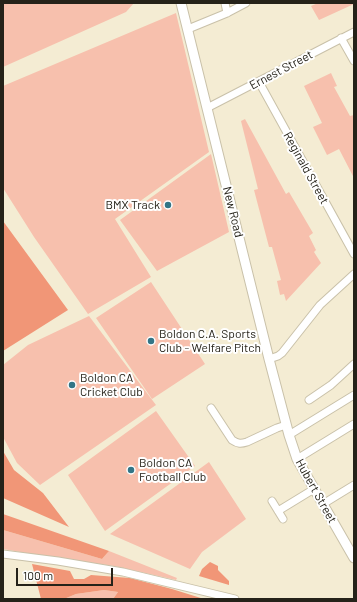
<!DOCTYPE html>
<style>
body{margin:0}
#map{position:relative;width:357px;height:602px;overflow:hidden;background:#f4ecd3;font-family:Barlow,sans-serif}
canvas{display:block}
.frame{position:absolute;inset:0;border:4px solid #252219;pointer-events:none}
.scale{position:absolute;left:16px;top:568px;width:97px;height:18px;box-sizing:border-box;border:2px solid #252219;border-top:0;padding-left:5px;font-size:12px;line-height:14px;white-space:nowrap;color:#252219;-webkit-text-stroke:3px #fff;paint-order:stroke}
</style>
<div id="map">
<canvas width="357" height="602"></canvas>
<div class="frame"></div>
<div class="scale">100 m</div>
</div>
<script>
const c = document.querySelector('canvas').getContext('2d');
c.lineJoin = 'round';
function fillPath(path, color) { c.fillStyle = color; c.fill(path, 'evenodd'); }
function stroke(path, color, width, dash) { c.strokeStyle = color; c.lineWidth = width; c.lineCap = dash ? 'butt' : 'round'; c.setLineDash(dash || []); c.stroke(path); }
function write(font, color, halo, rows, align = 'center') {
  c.font = font + ' Barlow,sans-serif'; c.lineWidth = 4; c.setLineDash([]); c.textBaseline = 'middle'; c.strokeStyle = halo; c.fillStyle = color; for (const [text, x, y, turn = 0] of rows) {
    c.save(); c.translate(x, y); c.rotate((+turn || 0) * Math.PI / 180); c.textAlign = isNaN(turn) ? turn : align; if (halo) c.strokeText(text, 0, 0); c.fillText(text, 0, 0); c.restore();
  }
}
const green = new Path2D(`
 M3 3H134L126 12 3 67Z
 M318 3H354V4L319 20 311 6Z
 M176 13 209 152 115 219 151 277 88 314 34 237 3 188V86Z
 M331 73 337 86 334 87 350 116 354 115V178L339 149 327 155 313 127 322 123 304 86Z
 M245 119 286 194 289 192 313 233 309 236 316 250 314 252 321 263 286 301 284 294 280 295 277 281 281 280 272 247H269L254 190 258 189 241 121Z
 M211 154 229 232 157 271 120 220Z
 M151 282 205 364 152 399 96 318Z
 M89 316 156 405 40 485 17 463 3 437V365L28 345Z
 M156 411 195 466 105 531 68 475Z
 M209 462 246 519 202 552 190 569 110 534Z
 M3 530 102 559 109 551 177 578 176 580 114 566 55 558 3 549Z
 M104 590 118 592 113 599H64L76 594Z`);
const forest = new Path2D(`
 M3 221 68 310 3 351Z
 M3 451 14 470 43 493 69 527 3 498Z
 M3 514 109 551 102 559 3 530Z
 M210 562 218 566V570L229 581V585L199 576 202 569Z
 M32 564 70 571 74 579H84L91 575 130 578 172 589 204 599H113L118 592 104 590 76 594 64 599H41Z`);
const minor = new Path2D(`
 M225 3 227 13
 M188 29 227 13 246 3
 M341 38 354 61
 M259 82 354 254
 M207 108 354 32
 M269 359 278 356 282 353 320 305 354 274
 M309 400 331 385 354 364
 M211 408 232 440C238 444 241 444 247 442L277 428 286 425
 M289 435 354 395
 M297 459 354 424
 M272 501 283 519
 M323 504 354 485
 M278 511 314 489
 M3 554 58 561 123 572 235 599`);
const major = new Path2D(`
 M181 3 269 359 289 435 297 459 354 558`);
const markers = [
 [168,205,4,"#327586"],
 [151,341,4,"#327586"],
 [72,385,4,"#327586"],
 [131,470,4,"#327586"]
];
const streetNames = [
 ["Ernest Street",281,70,-28],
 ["Reginald Street",306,168,61],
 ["New Road",233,212,76],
 ["Hubert Street",316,491,61]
];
const poiNames = [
 ["BMX Track",160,205,"right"],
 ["Boldon C.A. Sports",159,334],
 ["Club - Welfare Pitch",159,348],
 ["Boldon CA",80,378],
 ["Cricket Club",80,392],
 ["Boldon CA",139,463],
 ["Football Club",139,477]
];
fillPath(green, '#f7c0ad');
fillPath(forest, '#f19677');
stroke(minor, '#c9c1a9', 9);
stroke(major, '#c9c1a9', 11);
stroke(minor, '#fff', 7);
stroke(major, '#fff', 9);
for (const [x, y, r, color] of markers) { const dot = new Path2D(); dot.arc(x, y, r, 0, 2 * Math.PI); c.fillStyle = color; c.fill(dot); stroke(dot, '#fff', 1.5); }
write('12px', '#252219', '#fff', streetNames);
write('12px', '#252219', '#fff', poiNames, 'left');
</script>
